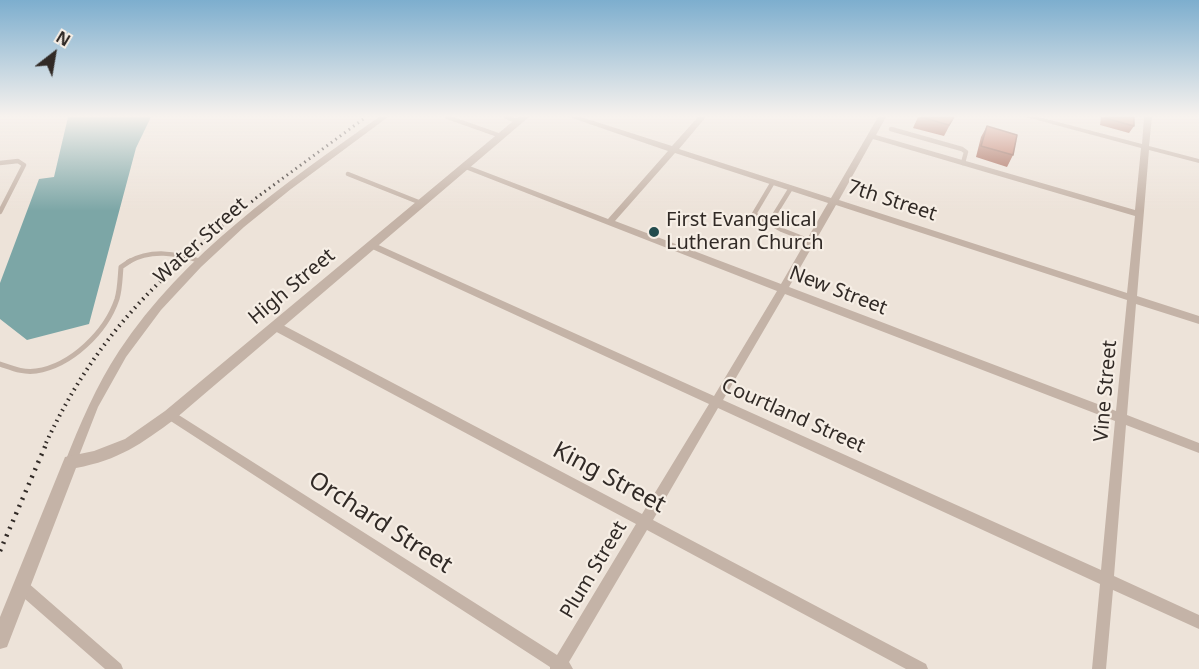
<!DOCTYPE html>
<style>
body{margin:0}
#map{position:relative;width:1199px;height:669px;overflow:hidden;background:#ede3d9;font-family:"Noto Sans",sans-serif}
canvas{display:block}
.north{position:absolute;left:24px;top:24px;width:60px;height:60px;-webkit-text-stroke:4px #f6eee5;paint-order:stroke;rotate:31deg;font-size:16px;font-weight:700;line-height:24px;text-align:center;color:#312a26}
.north::after{content:'';display:block;margin:auto;width:21px;height:27px;background:#312a26;clip-path:polygon(50% 0,100% 100%,50% 72%,0 100%)}
</style>
<div id="map">
<canvas width="1199" height="669"></canvas>
<div class="north">N</div>
</div>
<script>
const c = document.querySelector('canvas').getContext('2d');
c.lineJoin = 'round';
function fillPath(path, color) { c.fillStyle = color; c.fill(path, 'evenodd'); }
function stroke(path, color, width, dash) { c.strokeStyle = color; c.lineWidth = width; c.lineCap = dash ? 'butt' : 'round'; c.setLineDash(dash || []); c.stroke(path); }
function write(font, color, halo, rows, align = 'center') {
  c.font = font + ' "Noto Sans",sans-serif'; c.lineWidth = 4.5; c.setLineDash([]); c.textBaseline = 'middle'; c.strokeStyle = halo; c.fillStyle = color; for (const [text, x, y, turn = 0] of rows) {
    c.save(); c.translate(x, y); c.rotate((+turn || 0) * Math.PI / 180); c.textAlign = isNaN(turn) ? turn : align; if (halo) c.strokeText(text, 0, 0); c.fillText(text, 0, 0); c.restore();
  }
}
const water = new Path2D(`
 M68 117H151L136 148 89 324 27 340 0 319V283L39 179 54 177Z`);
const serviceFar1 = new Path2D(`
 M447 117 501 136
 M506 117 519 122
 M891 129 962 149 966 152 963 163
 M0 163 18 161 24 165 0 212
 M348 174 421 203
 M773 182 754 214 782 230 810 241
 M770 222 791 188
 M128 262C151 249 176 253 200 261`);
const service = new Path2D(`
 M0 364C12 368 23 373 36 371 71 366 106 332 117 299 120 289 120 278 121 267L130 261`);
const minor = new Path2D(`
 M379 117H388L291 189 244 227 201 267 161 310 126 357 98 407 75 466 71 467 67 466 65 462C80 424 96 386 119 351 184 253 284 184 379 117Z
 M569 117H581L672 146 698 117H706L679 149 831 198 878 117H886L876 135 1135 210 1141 148 1026 117H1039L1142 144 1144 117H1152L1149 146 1199 159V163L1149 150 1137 296 1199 316V324L1136 304 1127 415 1199 443V453L1126 425 1114 576 1199 615V629L1113 590 1106 669H1092L1100 584 718 408 653 520 926 664 928 669H906L647 530 569 662 573 669H550V667L166 418 164 415 166 412 170 410 174 412 557 655 636 524 271 329 270 326 275 322 279 323 642 514 709 404 368 247 366 245 371 242 374 243 714 396 777 291 460 167 464 165H467L608 219 668 151ZM873 139 1135 216 1127 293 839 200ZM675 153 828 203 781 284 615 221ZM836 205 1127 300 1116 411 789 287ZM785 294 1115 421 1101 570 723 400Z
 M22 580 27 582 121 664 123 669H105L17 592 15 587 17 582Z`);
const tertiary = new Path2D(`
 M518 117H529L175 419C141 444 119 460 76 468L7 647 0 649V617L65 457 94 451 125 439 165 411Z`);
const railFar2 = new Path2D(`
 M180 262 256 198 366 117`);
const railFar1 = new Path2D(`
 M46 443C80 370 122 315 182 261`);
const rail = new Path2D(`
 M0 551 47 442`);
const wall = new Path2D(`
 M918 117H954L944 136 913 128Z
 M1101 117H1134V126L1129 133 1100 125Z
 M987 126 1013 155 1007 167 976 157 981 137Z`);
const building = new Path2D(`
 M921 117H954L949 125Z
 M1105 117H1134V126L1105 118Z
 M987 126 1017 135 1013 155 981 146Z`);
const markers = [
 [654,232,6,"#224b4d"]
];
const streetNames = [
 ["7th Street",892,201,18],
 ["Water Street",201,241,-42],
 ["High Street",292,287,-40],
 ["New Street",838,291,21],
 ["Vine Street",1106,391,-85],
 ["Courtland Street",793,416,24],
 ["Plum Street",594,570,-59]
];
const poiNames = [
 ["First Evangelical",666,220],
 ["Lutheran Church",666,243]
];
const nearStreetnames = [
 ["King Street",609,478,28],
 ["Orchard Street",380,523,33]
];
fillPath(water, '#7ca6a6');
stroke(serviceFar1, '#c4b3a7', 4.5);
stroke(service, '#c4b3a7', 5);
fillPath(minor, '#c4b3a7');
fillPath(tertiary, '#c4b3a7');
stroke(railFar2, '#312a26', 3, [1.5, 4]);
stroke(railFar1, '#312a26', 4, [1.5, 4.5]);
stroke(rail, '#312a26', 4.5, [2, 6]);
fillPath(wall, '#9d5744');
fillPath(building, '#b6654f');
stroke(building, '#7f4737', 1.5);
const sky = c.createLinearGradient(0, 0, 0, 211);
sky.addColorStop(0, '#7daece');
sky.addColorStop(0.55, '#f7f2ee');
sky.addColorStop(1, '#f7f2ee00');
c.fillStyle = sky;
c.fillRect(0, 0, 1199, 211);
for (const [x, y, r, color] of markers) { const dot = new Path2D(); dot.arc(x, y, r, 0, 2 * Math.PI); c.fillStyle = color; c.fill(dot); stroke(dot, '#f6eee5', 2); }
write('20px', '#312a26', '#f6eee5', streetNames);
write('20px', '#312a26', '#f6eee5', poiNames, 'left');
write('24px', '#312a26', '#f6eee5', nearStreetnames);
</script>
